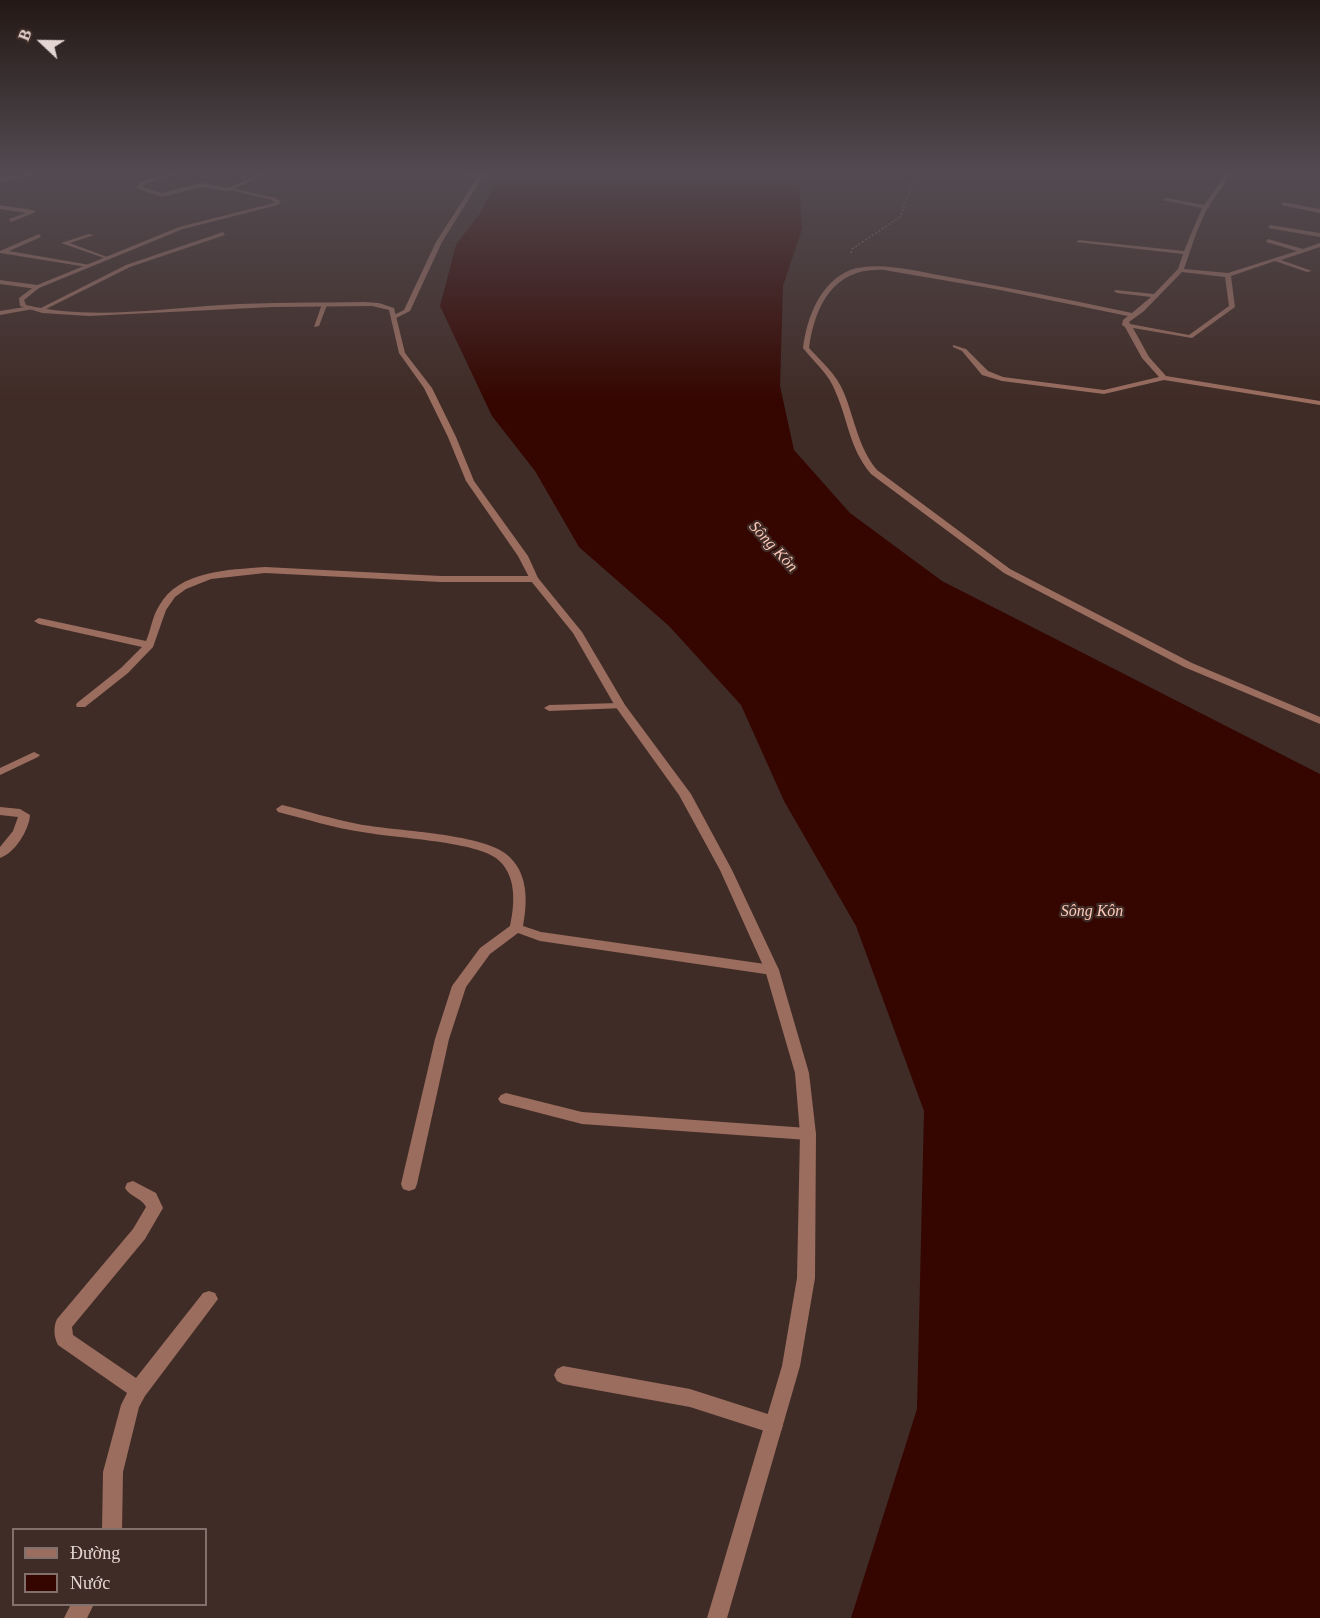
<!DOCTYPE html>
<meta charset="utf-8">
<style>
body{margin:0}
#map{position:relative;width:1320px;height:1618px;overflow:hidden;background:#402c26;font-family:Georgia,serif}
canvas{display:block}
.legend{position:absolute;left:12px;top:1528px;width:195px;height:78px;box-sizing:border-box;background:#402c26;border:2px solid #81706b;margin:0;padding:8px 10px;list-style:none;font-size:18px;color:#e3d6d2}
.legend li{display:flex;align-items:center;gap:12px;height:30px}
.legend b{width:30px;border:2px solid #81706b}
.north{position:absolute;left:12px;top:12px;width:60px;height:60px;-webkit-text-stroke:4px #402c26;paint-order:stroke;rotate:292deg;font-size:16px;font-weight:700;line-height:24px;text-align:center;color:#e3d6d2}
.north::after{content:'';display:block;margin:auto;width:21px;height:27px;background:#e3d6d2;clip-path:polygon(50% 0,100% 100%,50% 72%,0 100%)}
</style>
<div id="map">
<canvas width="1320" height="1618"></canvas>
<ul class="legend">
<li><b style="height:8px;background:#9a6d5f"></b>Đường</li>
<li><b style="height:16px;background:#350600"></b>Nước</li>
</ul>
<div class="north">B</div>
</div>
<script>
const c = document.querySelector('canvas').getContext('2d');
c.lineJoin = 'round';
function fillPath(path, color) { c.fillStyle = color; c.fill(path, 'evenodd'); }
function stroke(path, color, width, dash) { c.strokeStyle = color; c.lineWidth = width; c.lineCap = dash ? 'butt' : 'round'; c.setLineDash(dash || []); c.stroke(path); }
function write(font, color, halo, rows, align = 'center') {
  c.font = font + ' Georgia,serif'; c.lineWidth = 4.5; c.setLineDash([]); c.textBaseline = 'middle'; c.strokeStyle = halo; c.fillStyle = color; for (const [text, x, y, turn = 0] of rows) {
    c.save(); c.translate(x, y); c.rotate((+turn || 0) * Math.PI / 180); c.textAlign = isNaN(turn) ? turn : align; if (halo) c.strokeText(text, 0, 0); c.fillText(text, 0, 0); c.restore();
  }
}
const water = new Path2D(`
 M509 173H790L799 184 802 229 783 286 780 386 794 450 850 513 942 581 1320 774V1618H851L917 1409 924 1111 856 926 784 801 741 705 669 626 579 547 535 471 492 416 440 306 456 245 481 212 494 185Z`);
const path = new Path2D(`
 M851 253 852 249 900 217 916 174 913 173`);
const minor = new Path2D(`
 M33 173H45L0 182V178Z
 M173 173H181L146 183 142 187 162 193 201 183 232 189 229 191 201 187 162 197 136 188 142 181Z
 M461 173 479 175 489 173 482 178 442 242 410 311 396 318H392V316L404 310 436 242 477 178Z
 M1227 173H1232L1209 206 1210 207 1207 209 1197 231 1184 269 1228 273 1297 251 1266 242 1268 239 1303 249 1320 243V247L1281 260 1312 271 1307 272 1275 261 1231 276 1235 307 1192 338 1133 328 1149 357 1166 376 1320 401V405L1164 380 1104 394 1002 381 982 375 962 351 953 347V345L966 349 988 371 1003 377 1104 390 1159 377 1142 358 1125 327 1122 325 1123 320 1128 316 995 289 884 270C835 267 815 304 809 348 822 362 837 375 844 393 855 420 858 447 877 470L1010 569 1192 663 1320 717V724L1184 667 1004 573 871 474C849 447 849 423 836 393 830 375 814 362 803 348 807 317 820 283 850 270 877 260 921 272 949 277 1010 288 1072 300 1132 313L1151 297 1117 293 1114 291 1115 290 1154 294 1178 269 1183 254 1076 242 1079 240 1184 251 1202 208 1163 200 1166 198 1204 205ZM1182 272 1225 277 1229 306 1189 335 1130 324 1129 322 1144 311Z
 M1283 202 1320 209V213L1281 205Z
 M0 205 33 210 36 212 11 222 9 219 26 213 0 209Z
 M1270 225 1320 233V237L1268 228Z
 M223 232 225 235 130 267 42 311 37 310 126 265Z
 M39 234 41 237 9 251 90 265 87 267 0 253V251Z
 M89 234 94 235 70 243 107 257V259L61 243Z
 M0 280 37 285 40 287 37 289 0 284Z
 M322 304 327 305 319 326 314 327Z
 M31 306 34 308 33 309 0 315V311Z
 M265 567 441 576H534L539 579 534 582H441L265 573 211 579 186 589 175 597 166 610 153 647 128 673 85 707H77L76 705 77 703 121 668 142 647 39 624 34 621 39 618 146 641C151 630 152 617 159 606 179 570 229 570 265 567Z
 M620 703 625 706 624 708 549 711 544 708 549 705Z
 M34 752 40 755 38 757 0 775V768Z
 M282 805C307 811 332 819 358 824 393 831 480 833 506 854 528 871 528 900 523 926L541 932 772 965 777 967 779 970 777 973 772 975 540 941 518 933 490 954 466 987 449 1039 417 1184 415 1189 409 1191 403 1189 401 1184 435 1039 452 986 480 948 510 926C515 903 517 874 496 858 472 841 394 838 362 832 334 828 306 819 278 812L276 809Z
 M0 807 20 809 30 815C29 830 15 853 0 858V847L13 831 18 817 0 815Z
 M506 1093 582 1112 808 1128 814 1130 816 1134 814 1138 808 1140 582 1124 501 1103 498 1099 501 1095Z
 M133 1181 156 1193 163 1208 145 1239 72 1327 73 1335 136 1378 203 1293 209 1291 215 1293 218 1299 145 1396 139 1407 123 1472 122 1530H102L103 1472 121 1405 127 1393 58 1345C54 1337 53 1328 57 1319L133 1229 146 1207C142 1198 130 1197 125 1188L127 1183Z
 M563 1366 690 1389 774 1416 781 1419 783 1425 781 1431 774 1434 690 1407 563 1384 557 1381 554 1375 557 1369Z
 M71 1604H94L87 1618H64Z`);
const tertiary = new Path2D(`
 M261 173H267L234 189 276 198 281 202 278 205 183 229 39 288 24 300 26 305C89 320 158 309 222 305 269 302 317 303 364 302L379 303 394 308 405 353 432 388 456 437 474 481 528 556 538 578 582 632 625 705 691 794 732 870 779 970 809 1073 816 1134 815 1278 800 1366 727 1618H707L782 1366 797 1278 800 1134 795 1073 765 970 720 870 679 795 615 706 573 633 531 581 518 556 466 481 448 437 424 388 399 353 389 310 372 306 272 307 89 316 42 313 20 306 19 298 35 286 179 227 274 203 272 200 226 189Z`);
const waterNames = [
 ["Sông Kôn",773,547,47],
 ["Sông Kôn",1092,912]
];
fillPath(water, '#350600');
stroke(path, '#7c6a65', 1.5, [2, 2]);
fillPath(minor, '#9a6d5f');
fillPath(tertiary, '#9a6d5f');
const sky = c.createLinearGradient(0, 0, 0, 400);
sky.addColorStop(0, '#231815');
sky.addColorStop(0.43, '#534b52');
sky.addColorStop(1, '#534b5200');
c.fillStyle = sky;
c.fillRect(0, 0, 1320, 400);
write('italic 16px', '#fec9b9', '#402c26', waterNames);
</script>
